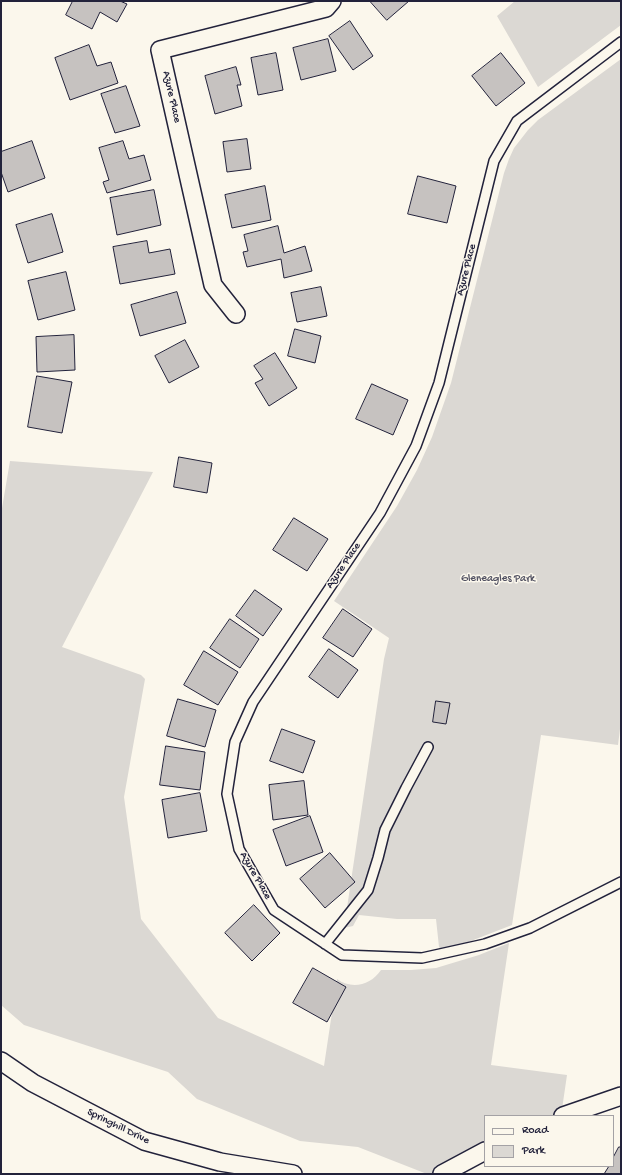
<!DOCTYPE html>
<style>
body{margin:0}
#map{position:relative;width:622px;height:1175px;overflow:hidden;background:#fbf7ec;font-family:"Gochi Hand",sans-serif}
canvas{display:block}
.frame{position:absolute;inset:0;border:2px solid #22223b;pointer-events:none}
.legend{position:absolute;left:484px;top:1115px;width:130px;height:52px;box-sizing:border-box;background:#fbf7ec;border:1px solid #a4a2a5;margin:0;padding:5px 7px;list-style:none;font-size:12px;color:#22223b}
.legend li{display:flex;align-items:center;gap:8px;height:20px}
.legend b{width:20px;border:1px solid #a4a2a5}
</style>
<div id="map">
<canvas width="622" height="1175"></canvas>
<div class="frame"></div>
<ul class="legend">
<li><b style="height:5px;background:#fbf7ec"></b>Road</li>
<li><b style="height:11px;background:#dbd8d3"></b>Park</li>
</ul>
</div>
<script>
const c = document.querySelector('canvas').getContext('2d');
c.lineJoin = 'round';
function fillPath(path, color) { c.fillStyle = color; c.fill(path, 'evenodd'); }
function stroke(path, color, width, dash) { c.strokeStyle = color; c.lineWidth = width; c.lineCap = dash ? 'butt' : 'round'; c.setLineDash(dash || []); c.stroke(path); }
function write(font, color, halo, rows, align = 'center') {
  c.font = font + ' "Gochi Hand",sans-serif'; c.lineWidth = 3; c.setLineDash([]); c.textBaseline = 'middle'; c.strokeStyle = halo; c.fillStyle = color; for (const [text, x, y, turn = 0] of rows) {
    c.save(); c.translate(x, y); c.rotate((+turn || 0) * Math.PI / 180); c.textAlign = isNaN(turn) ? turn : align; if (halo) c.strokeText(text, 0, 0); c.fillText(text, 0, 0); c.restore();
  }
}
const green = new Path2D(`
 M515 1H621V25L538 87 497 16Z
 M621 59V721L618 745 541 735 512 925 458 946 441 950 439 947 436 919H397L359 915 353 926 344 928 384 659 389 638 334 601 397 506 417 470 432 437 451 383 504 173 509 159 514 148 528 130 538 120Z
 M10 461 153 472 62 647 141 675 145 679 124 797 141 919 218 1018 324 1066 337 979C352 990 371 985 381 970H411L436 968 479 955 509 943 491 1065 567 1075 561 1116H485V1155L445 1174H427L358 1147 300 1141 197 1099 168 1072 24 1025 1 1005V514Z`);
const building = new Path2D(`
 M73 1H120L127 4 117 22 100 12 92 29 66 15Z
 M370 1H409L387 20Z
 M350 21 373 56 353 70 329 36Z
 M328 39 336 71 301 80 293 48Z
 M89 45 97 66 111 62 118 83 70 100 55 58Z
 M276 53 283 90 258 95 251 58Z
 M501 53 525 83 496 106 472 76Z
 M236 67 241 85H237L242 106 215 114 205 76Z
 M126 86 140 126 115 133 101 94Z
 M247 139 251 169 227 172 223 142Z
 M32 141 45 178 8 192 1 172V152Z
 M123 141 129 159 144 155 151 180 107 193 103 182 109 180 99 148Z
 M418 176 456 186 447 223 408 214Z
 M265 186 271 220 232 228 225 195Z
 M154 190 161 225 117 235 110 198Z
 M52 214 63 252 28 263 16 225Z
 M278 226 284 253 305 246 312 271 284 278 281 259 247 267 243 252 248 251 244 235Z
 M147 241 149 253 170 249 175 274 120 284 113 247Z
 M66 272 75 310 38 320 28 281Z
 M321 287 327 316 297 322 291 293Z
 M177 292 186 323 140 336 131 305Z
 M295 329 321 336 315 363 288 356Z
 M74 335 75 370 37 372 36 337Z
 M185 340 199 367 169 383 155 356Z
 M275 353 297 388 269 406 255 383 263 379 254 366Z
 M37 376 72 382 62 433 28 427Z
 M372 384 408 400 393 435 356 419Z
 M179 457 212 463 207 493 174 487Z
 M294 518 328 539 307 571 273 550Z
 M255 590 282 609 263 636 236 616Z
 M343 609 372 629 353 657 323 638Z
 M230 619 259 639 240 668 210 648Z
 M329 649 358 670 338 698 309 677Z
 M204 651 238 672 218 705 184 685Z
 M178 699 216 710 205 747 167 736Z
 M436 701 450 703 446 724 433 722Z
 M282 729 315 741 303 773 270 761Z
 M166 746 205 752 200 790 160 785Z
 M304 781 308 815 273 820 269 785Z
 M200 793 207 831 168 838 162 800Z
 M310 816 323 852 286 866 273 830Z
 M330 853 355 882 325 908 300 879Z
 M254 905 280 933 252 961 225 933Z
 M313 968 346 987 327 1022 293 1003Z
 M619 1147H621V1174H604L609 1166H613V1158Z`);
const lane = new Path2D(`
 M621 42 517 121 494 161 439 383 416 446 380 513 253 702 235 742 227 794 239 849 274 910 342 955 422 958 485 944 530 928 621 882
 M325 944 368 890 378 858 385 830 406 788 428 747`);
const street = new Path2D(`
 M236 314 213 285 160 50 326 8 332 1
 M1 1061 33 1083 144 1141 220 1162 293 1174
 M563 1116 621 1096
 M442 1174 485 1151`);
const streetNames = [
 ["Azure Place",171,97,77],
 ["Azure Place",467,270,-76],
 ["Azure Place",344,566,-56],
 ["Azure Place",255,876,60],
 ["Springhill Drive",118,1127,26]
];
const parkNames = [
 ["Gleneagles Park",498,579]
];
fillPath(green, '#dbd8d3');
fillPath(building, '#c6c2c0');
stroke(building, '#22223b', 1);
stroke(lane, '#22223b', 12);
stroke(street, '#22223b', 20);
stroke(lane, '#fbf7ec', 9);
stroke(street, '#fbf7ec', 17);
write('11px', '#22223b', '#fbf7ec', streetNames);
write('11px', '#505061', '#fbf7ec', parkNames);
</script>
